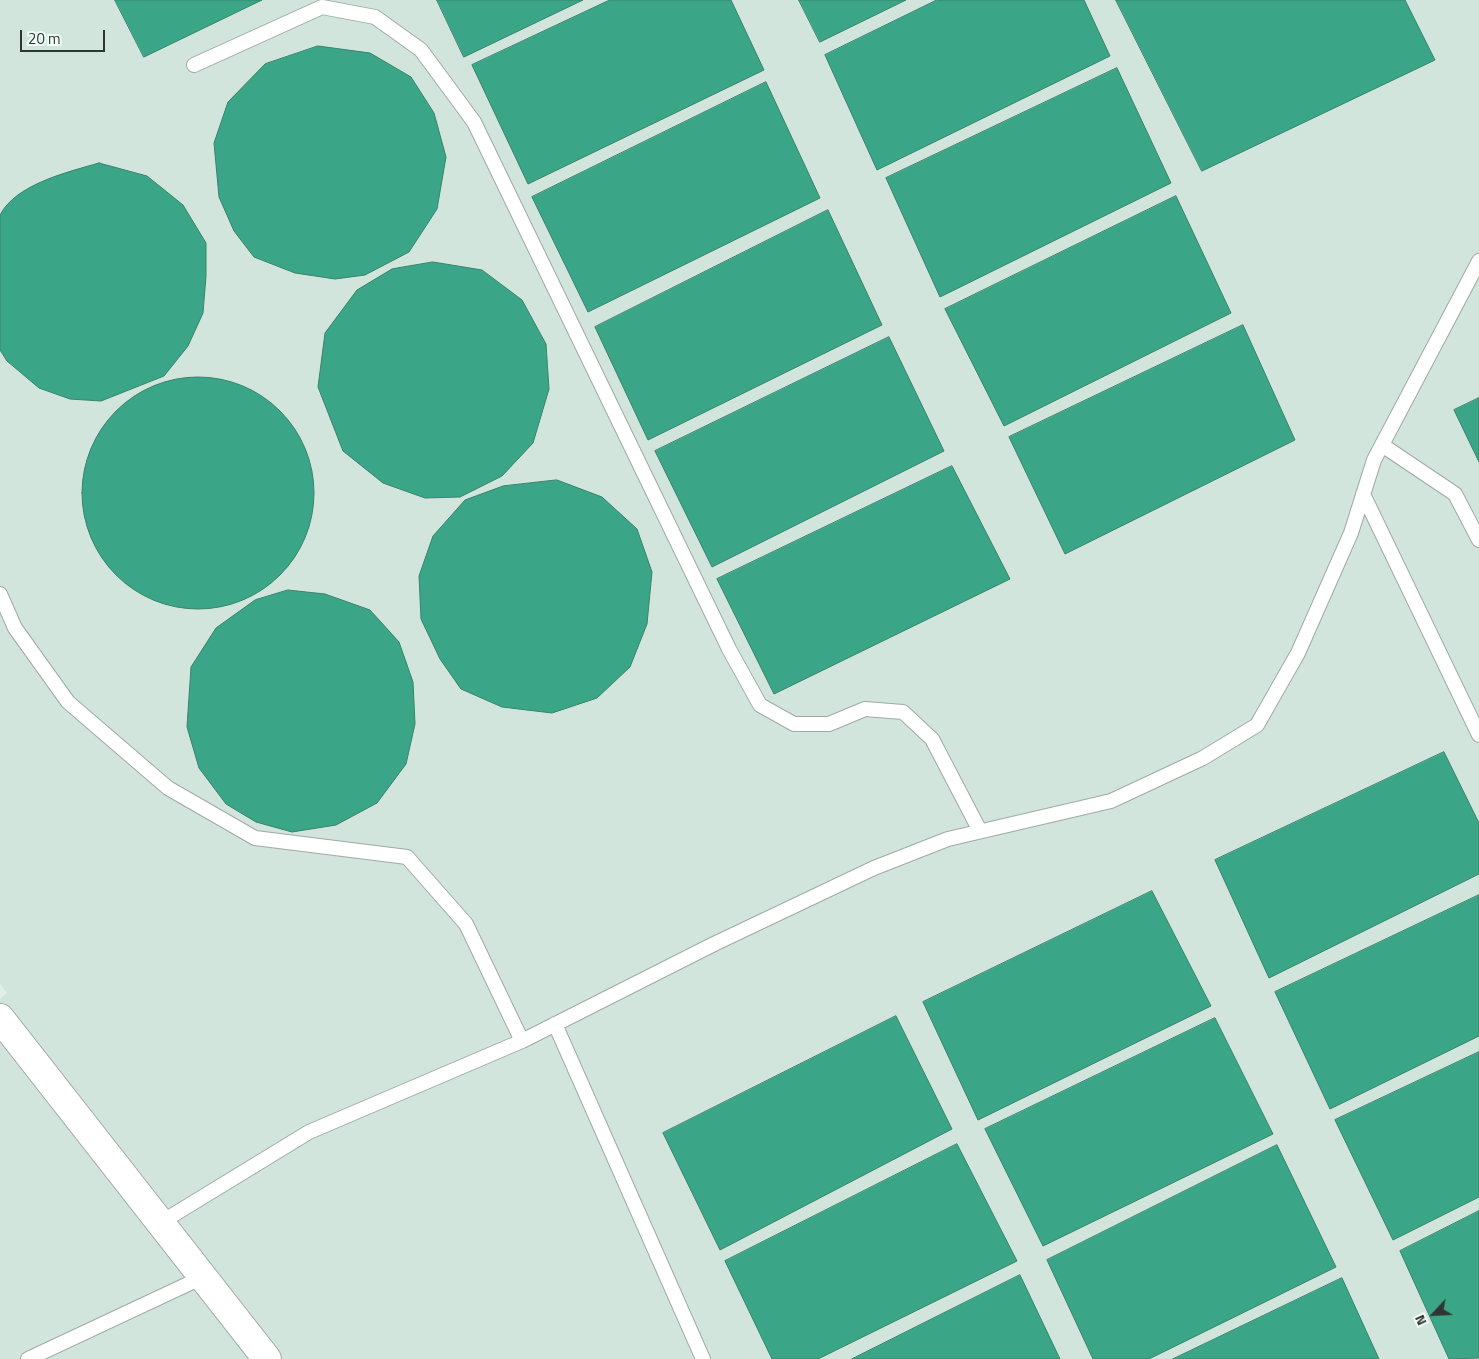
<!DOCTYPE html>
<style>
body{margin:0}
#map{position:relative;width:1479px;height:1359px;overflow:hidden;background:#e2eeea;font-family:"Titillium Web",sans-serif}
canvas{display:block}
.north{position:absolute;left:1409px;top:1289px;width:50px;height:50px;-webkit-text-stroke:4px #f0fcf7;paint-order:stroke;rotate:245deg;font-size:14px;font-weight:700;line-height:20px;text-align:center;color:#303533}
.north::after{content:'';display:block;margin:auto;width:18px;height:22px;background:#303533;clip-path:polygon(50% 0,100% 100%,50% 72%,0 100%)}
.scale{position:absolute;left:20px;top:30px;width:85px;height:22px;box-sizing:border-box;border:2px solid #303533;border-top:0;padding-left:6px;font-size:15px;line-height:18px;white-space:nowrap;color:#303533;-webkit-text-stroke:4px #f0fcf7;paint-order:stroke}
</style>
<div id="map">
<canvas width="1479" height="1359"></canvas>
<div class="north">N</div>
<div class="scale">20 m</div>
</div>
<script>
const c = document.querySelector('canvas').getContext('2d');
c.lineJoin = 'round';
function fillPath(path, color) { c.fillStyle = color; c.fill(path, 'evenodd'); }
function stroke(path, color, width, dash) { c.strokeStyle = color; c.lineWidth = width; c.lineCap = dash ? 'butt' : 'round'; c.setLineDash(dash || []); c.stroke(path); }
const built = new Path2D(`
 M0 0H1479V1359H0V999L7 993 0 984Z`);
const water = new Path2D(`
 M115 0H262L144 57Z
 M437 0H583L464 57Z
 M610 0H731L764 70 528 184 472 65Z
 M799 0H906L820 42Z
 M937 0H1084L1110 56 877 170 825 55Z
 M1116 0H1405L1435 60 1202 171Z
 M318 46 370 53 411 77 434 113 446 157 437 209 409 252 365 275 335 279 295 273 254 257 234 231 219 197 214 143 228 102 265 64Z
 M1117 68 1171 183 940 297 886 178Z
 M766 82 820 198 588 312 532 197Z
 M99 163 147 176 183 205 206 243V276L203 313 188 346 164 376 101 401 70 399 39 388 7 361 0 350V215C16 184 68 172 99 163Z
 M1176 196 1231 313 1004 426 945 309Z
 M828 210 882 325 648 440 595 327Z
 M433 262 482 270 522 300 546 344 549 389 533 443 502 476 460 497 425 498 383 483 343 451 318 387 325 333 357 290 392 269Z
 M1243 325 1295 440 1065 554 1009 437Z
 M889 337 944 451 712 567 655 451Z
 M82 493a116 116 0 1 1 232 0a116 116 0 1 1-232 0Z
 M1479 398V462L1454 410Z
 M952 466 1010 579 774 694 717 579Z
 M557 480 602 497 637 529 652 572 647 624 630 667 597 698 552 713 502 707 461 689 440 659 421 619 419 576 433 536 465 500 503 486Z
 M288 590 325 594 370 610 399 642 413 682 415 724 406 764 377 803 336 825 292 832 256 822 226 804 199 768 187 727 191 667 216 628 255 600Z
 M1444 752 1479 823V874L1269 978 1215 860Z
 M1152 891 1211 1006 978 1120 923 1002Z
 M1479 895V1036L1330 1109 1275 992Z
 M896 1016 952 1129 720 1250 663 1133Z
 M1215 1018 1273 1134 1043 1246 985 1129Z
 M1479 1052V1197L1393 1240 1335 1120Z
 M957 1144 1017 1261 818 1359H772L725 1261Z
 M1277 1145 1336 1267 1149 1359H1093L1047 1260Z
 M1479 1211V1358L1449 1359 1400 1251Z
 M1020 1275 1060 1359H852Z
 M1342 1278 1379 1359H1173Z`);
const service = new Path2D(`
 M194 65 322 7 375 17 421 50 474 122 729 649 760 705 794 724H829L865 709 903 712 932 739 980 831
 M1382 445 1455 494 1479 540
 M1363 494 1479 735
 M0 594 15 628 68 702 168 788 255 838 407 857 466 924 522 1041
 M555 1024 703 1359
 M160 1223 309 1132 522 1041 714 944 874 868 948 839 1111 801 1203 758 1257 725 1298 653 1351 533 1374 460 1479 261
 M28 1359 203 1277`);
const tertiary = new Path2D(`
 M0 1018 267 1359`);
fillPath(built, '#d1e5dd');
fillPath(water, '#3ba687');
stroke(water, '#38846e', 1);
stroke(service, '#9faaa6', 16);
stroke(tertiary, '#9faaa6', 30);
stroke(service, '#fff', 14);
stroke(tertiary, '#fff', 28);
</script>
